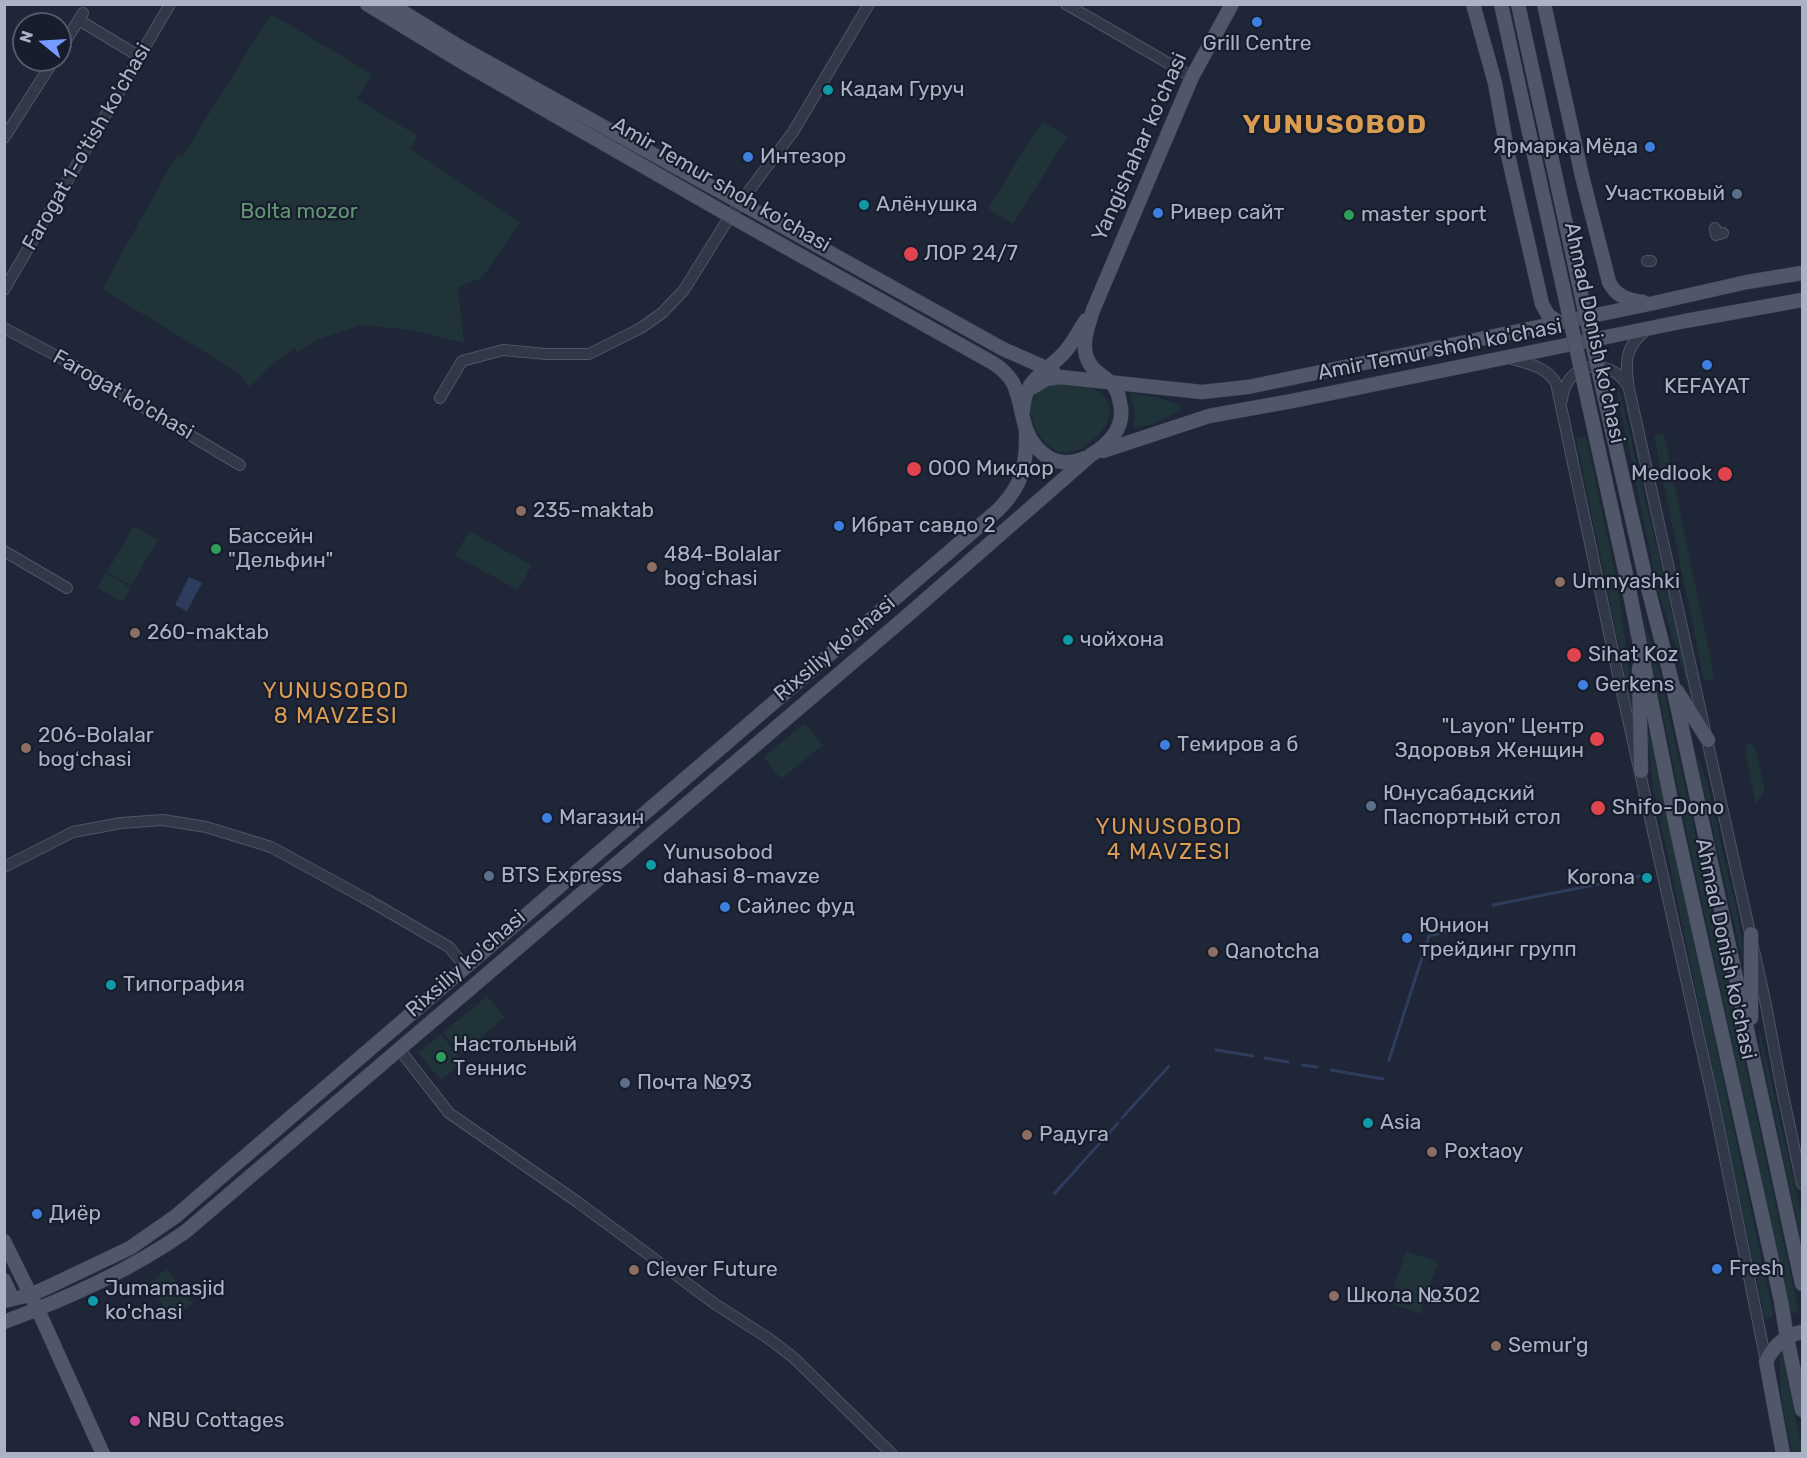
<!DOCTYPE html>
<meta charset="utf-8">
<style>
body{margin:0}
#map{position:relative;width:1807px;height:1458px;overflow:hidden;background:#1e2637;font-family:Rubik,sans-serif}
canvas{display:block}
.frame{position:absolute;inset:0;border:6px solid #abb2c5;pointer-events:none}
.north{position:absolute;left:12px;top:12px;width:60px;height:60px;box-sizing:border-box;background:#171d2c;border:2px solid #525969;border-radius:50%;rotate:288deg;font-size:16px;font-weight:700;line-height:24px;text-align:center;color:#abb2c5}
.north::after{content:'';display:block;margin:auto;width:21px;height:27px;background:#769cff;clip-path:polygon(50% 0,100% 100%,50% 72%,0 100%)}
</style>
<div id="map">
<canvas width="1807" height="1458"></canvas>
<div class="frame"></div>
<div class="north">N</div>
</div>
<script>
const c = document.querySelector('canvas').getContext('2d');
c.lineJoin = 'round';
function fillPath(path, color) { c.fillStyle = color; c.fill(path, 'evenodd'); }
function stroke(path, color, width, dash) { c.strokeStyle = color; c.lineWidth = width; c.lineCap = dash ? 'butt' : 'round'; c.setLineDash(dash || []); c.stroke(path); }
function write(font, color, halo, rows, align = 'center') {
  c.font = font + ' Rubik,sans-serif'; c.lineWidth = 4.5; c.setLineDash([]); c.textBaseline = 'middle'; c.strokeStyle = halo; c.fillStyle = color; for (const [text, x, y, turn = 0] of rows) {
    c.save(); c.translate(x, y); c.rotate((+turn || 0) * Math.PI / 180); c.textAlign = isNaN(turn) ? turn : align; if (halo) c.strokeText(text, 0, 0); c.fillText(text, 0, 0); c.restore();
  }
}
const green = new Path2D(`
 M271 14 372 74 357 99 418 136 411 149 520 222 482 278 458 287 464 343 411 330 360 325 317 340 297 353 295 347 267 369 250 387 239 373 102 289 176 156 182 157Z
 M1042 121 1067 137 1013 224 988 209Z
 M1054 383C1066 384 1080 383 1091 388 1116 397 1114 423 1095 438 1088 443 1080 451 1071 452 1042 459 1019 407 1037 390 1041 387 1049 385 1054 383Z
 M1616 388 1619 389 1696 713 1658 590Z
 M1129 393 1157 397 1181 406V410C1165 419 1152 426 1134 428V407Z
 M1664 434 1714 675 1712 679 1709 681 1705 680 1703 676 1654 436Z
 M1586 436 1618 586 1634 708 1632 709 1576 438Z
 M134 526 158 540 131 586 107 572Z
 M469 531 532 565 518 590 455 556Z
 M106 573 131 588 122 602 97 587Z
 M1641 607 1661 677 1799 1312 1791 1314 1686 829Z
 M805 723 823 745 781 779 763 757Z
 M1647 733H1649L1774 1317 1765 1319 1653 786Z
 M1749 743 1755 747 1765 790 1756 804 1745 753 1747 744Z
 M1696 755C1707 772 1716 821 1721 844 1728 879 1744 928 1743 963Z
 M487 996 505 1017 461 1054 443 1033Z
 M1758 1031H1760L1802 1218V1244L1767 1081Z
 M441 1034 463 1062 441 1080 418 1053Z
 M1406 1251 1438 1262 1420 1314 1389 1303Z
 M166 1269 193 1303 174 1319 147 1285Z
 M1782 1353 1802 1449V1453H1792C1785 1421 1778 1388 1780 1354Z`);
const water = new Path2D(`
 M189 577 202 583 187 611 175 605Z`);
const stream = new Path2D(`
 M1493 905 1640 876
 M1216 1050 1253 1056
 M1265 1058 1288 1062
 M1389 1060 1429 936 1473 925
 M1302 1065 1317 1067
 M1331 1070 1383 1079
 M1122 1118 1169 1066
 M1054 1194 1118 1123`);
const minor = new Path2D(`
 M1066 4 1192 77
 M79 20 140 57
 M60 50 83 13
 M4 138 54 60
 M1715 228 1716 235 1723 233
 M1647 261H1651
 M4 290 170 4
 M4 328 68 362 240 465
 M1648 329C1624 346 1625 363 1629 389L1765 1000 1781 1085 1802 1184
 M1509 358C1526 363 1546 366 1556 383L1615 661 1715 1109 1766 1361
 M440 398 462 361 503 350 546 354H589L641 328 662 313 684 290 730 216 793 132 869 4
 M1562 400C1565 362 1609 355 1628 386
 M4 551 67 588
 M4 867 73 832 121 823 163 820 206 827 271 847 368 900 449 947 466 968
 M399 1049 449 1113 579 1203 715 1304 768 1338 794 1358 892 1454`);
const major = new Path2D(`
 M367 4 467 65 730 216 993 363C1001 368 1008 374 1013 383 1020 397 1021 414 1026 429 1036 455 1058 470 1085 458
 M390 4 455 44 1003 349 1053 371
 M1473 4 1495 83 1508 155 1542 304 1548 315 1560 323
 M1544 4 1582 176 1609 282C1616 296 1627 300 1643 302
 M1033 387 1046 379 1060 377 1202 392 1248 387 1654 303 1747 282 1802 273
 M1023 410C1024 380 1043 374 1062 355 1072 345 1078 332 1086 320
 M1103 451 1209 416 1292 401 1685 321 1802 300
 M1646 580 1672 682 1802 1284
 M1628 584 1677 831 1781 1301 1787 1338 1802 1410
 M1639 668 1641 771
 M1677 691 1708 740
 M1751 1018V934
 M4 1241 38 1310 103 1454
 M4 1280 12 1298
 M4 1301 30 1295 46 1288 130 1248 176 1216 221 1177 998 510C1022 486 1027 466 1026 432
 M4 1322C68 1298 129 1271 185 1232L908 615 1091 455C1109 444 1126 427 1120 403 1119 396 1116 387 1110 382 1100 373 1090 370 1086 355 1082 340 1089 324 1093 310L1192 77 1232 4
 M1783 1454 1766 1361C1774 1346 1785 1335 1802 1332`);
const majorBridge = new Path2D(`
 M1501 4 1628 584
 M1518 4 1584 307 1646 580`);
const markers = [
 [1257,22,6,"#3f7fe0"],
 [828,90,6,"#0f9aa8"],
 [1650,147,6,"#3f7fe0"],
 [748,157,6,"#3f7fe0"],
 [1737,194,6,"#5c6f8a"],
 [864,205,6,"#0f9aa8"],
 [1158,213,6,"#3f7fe0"],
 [1349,215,6,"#2e9e5b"],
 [911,254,8,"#e0444e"],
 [1707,365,6,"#3f7fe0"],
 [914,469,8,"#e0444e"],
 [1725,474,8,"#e0444e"],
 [521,511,6,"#8d6e63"],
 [839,526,6,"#3f7fe0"],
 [216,549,6,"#2e9e5b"],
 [652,567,6,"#8d6e63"],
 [1560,582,6,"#8d6e63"],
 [135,633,6,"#8d6e63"],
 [1068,640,6,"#0f9aa8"],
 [1574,655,8,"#e0444e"],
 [1583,685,6,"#3f7fe0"],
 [1597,739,8,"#e0444e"],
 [1165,745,6,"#3f7fe0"],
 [26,748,6,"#8d6e63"],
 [1371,806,6,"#5c6f8a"],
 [1598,808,8,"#e0444e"],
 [547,818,6,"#3f7fe0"],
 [651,865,6,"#0f9aa8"],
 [489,876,6,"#5c6f8a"],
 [1647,878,6,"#0f9aa8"],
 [725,907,6,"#3f7fe0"],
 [1407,938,6,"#3f7fe0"],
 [1213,952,6,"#8d6e63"],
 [111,985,6,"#0f9aa8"],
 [441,1057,6,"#2e9e5b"],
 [625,1083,6,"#5c6f8a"],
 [1368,1123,6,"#0f9aa8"],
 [1027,1135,6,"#8d6e63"],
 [1432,1152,6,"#8d6e63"],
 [37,1214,6,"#3f7fe0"],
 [1717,1269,6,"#3f7fe0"],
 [634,1270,6,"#8d6e63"],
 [1334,1296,6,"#8d6e63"],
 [93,1301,6,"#0f9aa8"],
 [1496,1346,6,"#8d6e63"],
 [135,1421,6,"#d1479c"]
];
const poiNames = [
 ["Grill Centre",1257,44,"center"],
 ["Кадам Гуруч",840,90],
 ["Ярмарка Мёда",1638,147,"right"],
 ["Интезор",760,157],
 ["Участковый",1725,194,"right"],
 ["Алёнушка",876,205],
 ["Ривер сайт",1170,213],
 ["master sport",1361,215],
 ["ЛОР 24/7",924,254],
 ["KEFAYAT",1707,387,"center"],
 ["ООО Микдор",928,469],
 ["Medlook",1712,474,"right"],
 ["235-maktab",533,511],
 ["Ибрат савдо 2",851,526],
 ["Бассейн",228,537],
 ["\"Дельфин\"",228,561],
 ["484-Bolalar",664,555],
 ["bogʻchasi",664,579],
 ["Umnyashki",1572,582],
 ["260-maktab",147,633],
 ["чойхона",1080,640],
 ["Sihat Koz",1588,655],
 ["Gerkens",1595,685],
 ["\"Layon\" Центр",1584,727,"right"],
 ["Здоровья Женщин",1584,751,"right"],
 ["206-Bolalar",38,736],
 ["bogʻchasi",38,760],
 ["Темиров а б",1177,745],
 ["Юнусабадский",1383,794],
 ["Паспортный стол",1383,818],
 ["Shifo-Dono",1612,808],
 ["Магазин",559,818],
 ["Yunusobod",663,853],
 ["dahasi 8-mavze",663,877],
 ["BTS Express",501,876],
 ["Korona",1635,878,"right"],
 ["Сайлес фуд",737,907],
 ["Юнион",1419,926],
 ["трейдинг групп",1419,950],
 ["Qanotcha",1225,952],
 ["Типография",123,985],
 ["Настольный",453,1045],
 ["Теннис",453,1069],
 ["Почта №93",637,1083],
 ["Asia",1380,1123],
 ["Радуга",1039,1135],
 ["Poxtaoy",1444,1152],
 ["Диёр",49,1214],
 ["Fresh",1729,1269],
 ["Clever Future",646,1270],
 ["Jumamasjid",105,1289],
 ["ko'chasi",105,1313],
 ["Школа №302",1346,1296],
 ["Semur'g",1508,1346],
 ["NBU Cottages",147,1421]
];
const streetNames = [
 ["Farogat 1-o'tish ko'chasi",87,147,-60],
 ["Yangishahar ko'chasi",1140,147,-66],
 ["Amir Temur shoh ko'chasi",721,185,30],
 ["Ahmad Donish ko'chasi",1594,333,78],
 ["Amir Temur shoh ko'chasi",1440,350,-11],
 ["Farogat ko'chasi",123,395,30],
 ["Rixsiliy ko'chasi",835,649,-40],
 ["Ahmad Donish ko'chasi",1725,949,78],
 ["Rixsiliy ko'chasi",466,964,-41]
];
const parkNames = [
 ["Bolta mozor",299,212]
];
const neighbourhoodNames = [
 ["YUNUSOBOD",336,692],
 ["8 MAVZESI",336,717],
 ["YUNUSOBOD",1169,828],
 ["4 MAVZESI",1169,853]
];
const districtNames = [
 ["YUNUSOBOD",1335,125]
];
fillPath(green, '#203338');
fillPath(water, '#2e3d5d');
stroke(stream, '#2e3d5d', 3);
stroke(minor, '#4f5566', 12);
stroke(major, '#3b4151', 15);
stroke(minor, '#313848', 10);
stroke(major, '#4f5768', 14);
stroke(majorBridge, '#3b4151', 15, []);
stroke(majorBridge, '#4f5768', 14);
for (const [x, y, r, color] of markers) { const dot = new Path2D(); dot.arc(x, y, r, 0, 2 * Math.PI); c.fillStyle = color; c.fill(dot); stroke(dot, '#171d2c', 2); }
write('21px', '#abb2c5', '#171d2c', poiNames, 'left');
write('21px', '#abb2c5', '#171d2c', streetNames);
write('21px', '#619673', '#171d2c', parkNames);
c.letterSpacing = '1.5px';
write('22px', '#da9c51', '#171d2c', neighbourhoodNames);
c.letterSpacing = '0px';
c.letterSpacing = '1.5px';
write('bold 27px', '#da9c51', '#171d2c', districtNames);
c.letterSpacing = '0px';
</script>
